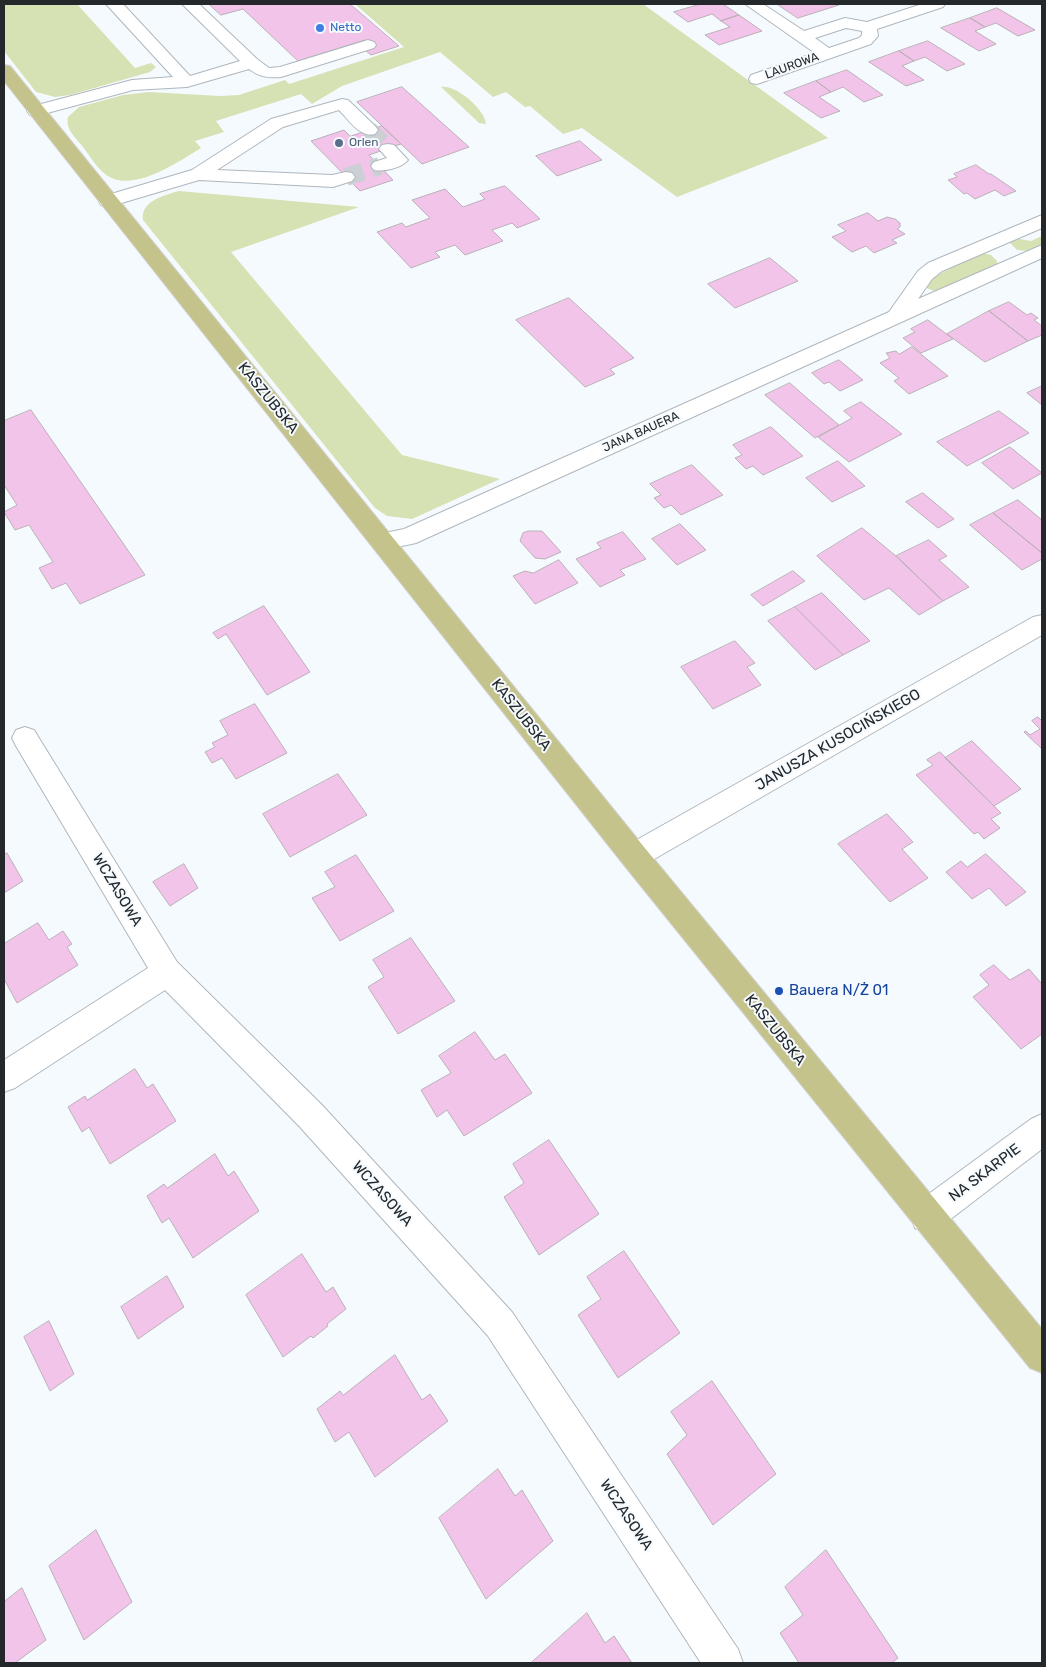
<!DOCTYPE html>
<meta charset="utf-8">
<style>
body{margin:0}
#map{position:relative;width:1046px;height:1667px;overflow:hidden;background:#f5faff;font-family:Rubik,sans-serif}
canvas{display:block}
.frame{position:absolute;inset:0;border:5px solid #24282a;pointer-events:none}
</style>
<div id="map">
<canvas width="1046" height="1667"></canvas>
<div class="frame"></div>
</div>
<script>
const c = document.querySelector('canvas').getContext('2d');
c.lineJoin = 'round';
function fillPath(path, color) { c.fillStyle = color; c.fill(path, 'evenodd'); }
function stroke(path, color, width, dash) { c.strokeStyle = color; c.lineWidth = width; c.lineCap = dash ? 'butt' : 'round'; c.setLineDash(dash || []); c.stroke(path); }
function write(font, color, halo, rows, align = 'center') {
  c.font = font + ' Rubik,sans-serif'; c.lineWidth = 4; c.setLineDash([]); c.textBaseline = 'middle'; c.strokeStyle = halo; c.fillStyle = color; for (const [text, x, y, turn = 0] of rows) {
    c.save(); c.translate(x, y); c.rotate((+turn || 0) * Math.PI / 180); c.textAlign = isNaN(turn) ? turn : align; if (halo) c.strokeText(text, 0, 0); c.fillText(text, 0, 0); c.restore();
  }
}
const green = new Path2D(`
 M4 4H77L135 68 151 63 156 67 150 72 70 95 55 97 36 92 4 51Z
 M355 4H643L828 138 677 197 582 128 563 134 530 106 525 107 506 92 493 97 440 52 342 86 312 104 301 94 216 121 224 132 195 141 201 148C178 162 131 195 105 174 96 167 90 156 83 147 76 138 65 129 68 117L79 107 123 95 149 92 220 96 239 95 285 80 289 84 404 47Z
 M441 87C455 84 485 109 486 124L479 123Z
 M179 191 359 207 231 252 402 455 500 479 412 519 387 516 375 508 143 220C140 201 165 195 179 191Z
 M1042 236V244L1027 251 1017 250 1009 242 1014 238 1031 241Z
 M982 253 991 255 997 261V264L936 292 927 288 926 285 929 279Z`);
const building = new Path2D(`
 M209 4H350L399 46 371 55 365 50 374 48 365 40 298 61 243 9 221 15Z
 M701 4H723L739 15 721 21 712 14 688 22 674 12Z
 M777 4H837L839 5 798 18Z
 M997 8 1035 30 1018 36 996 23 985 27 970 18Z
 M739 15 762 31 719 45 705 35 730 27 721 21Z
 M970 18 985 27 975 31 996 44 979 51 941 28Z
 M928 41 965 64 947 71 925 57 914 61 899 51Z
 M899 51 914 61 902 66 924 80 906 86 869 62Z
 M847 70 883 95 864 102 843 87 831 92 816 81Z
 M816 81 831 92 819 97 840 111 821 118 784 93Z
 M402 87 469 147 422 164 357 102Z
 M382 126 401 144 369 155 393 180 360 191 311 141 344 130 350 136Z
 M580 141 602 160 557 176 536 156Z
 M976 165 989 174H991L1016 191 1004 196 995 190 975 199 967 193 964 194 948 180 957 177 954 174Z
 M505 186 540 219 517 228 512 223 492 230 503 241 465 255 455 245 435 252 440 257 411 268 377 232 402 223 406 227 430 218 412 200 445 189 463 207 485 199 480 194Z
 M868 213 878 221 887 217 895 219 900 223V227L897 229 905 234 892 240 897 243 874 253 866 246 852 252 832 237 846 231 838 225Z
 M770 258 798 281 735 308 708 284Z
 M569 298 634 358 610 369 615 374 585 387 516 320Z
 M1009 302 1027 315 1031 313 1038 318 1034 320 1042 326V335L1028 341 989 311Z
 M989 311 1028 341 985 362 947 334Z
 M928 320 953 339 921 353 903 338 915 332 911 329Z
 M912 347 948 376 909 394 894 381 899 378 880 363 890 358 886 353 896 351 899 354Z
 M839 360 863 380 840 391 829 382 824 384 812 373Z
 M790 383 808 399 839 425 815 438 765 395Z
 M1042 386V405L1027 393Z
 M861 402 902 434 849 462 818 437 852 418 844 411Z
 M31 410 145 575 80 604 66 583 52 589 39 568 53 562 29 525 15 530 4 512 17 505 4 485V421Z
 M999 411 1029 433 967 466 937 442Z
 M771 427 803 456 763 475 753 466 746 469 735 458 742 455 733 445Z
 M1010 447 1042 473 1013 489 982 463Z
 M838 461 865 486 832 502 806 478Z
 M692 465 723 495 681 515 671 505 664 508 654 498 661 495 650 484Z
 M923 493 954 519 938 528 906 502Z
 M1018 500 1042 520V553L993 513Z
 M993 513 1042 553V559L1022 570 970 525Z
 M680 524 706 550 677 565 652 539Z
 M862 528 896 556 943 601 919 615 889 588 864 600 817 556Z
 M529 531H542L561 552 545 559 535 558 520 541 523 533Z
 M623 532 646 559 620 570 625 575 600 587 576 559 601 548 597 543Z
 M929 540 947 556 939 560 969 587 943 601 896 556Z
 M559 560 578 583 535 604 513 576 525 571 533 573Z
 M793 571 805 581 763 606 751 595Z
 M822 593 870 641 843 655 795 607Z
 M264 606 310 672 267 695 226 634 218 639 213 633Z
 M795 607 843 655 815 670 768 621Z
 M735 641 755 663 747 667 761 685 713 709 681 667Z
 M255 704 287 753 236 779 222 758 212 763 205 752 215 747 212 743 228 735 220 721Z
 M1038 717 1042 721V749L1024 732 1026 731 1030 735 1040 729 1032 721Z
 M972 741 1021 789 994 806 945 758Z
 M940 752 1001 813 991 819 1000 828 984 839 978 832 974 834 916 775 933 765 927 760Z
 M338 774 367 815 290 857 263 814Z
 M887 814 913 842 902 849 928 878 890 902 838 844Z
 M7 853 23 881 4 893V855Z
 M986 854 1026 892 1006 906 989 888 972 899 946 872 961 861 967 867Z
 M356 855 394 911 340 941 312 898 335 887 325 872Z
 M184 864 198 888 170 906 153 882Z
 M38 923 49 940 63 931 72 944 67 947 78 965 17 1003 4 979V944Z
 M411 938 455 1001 398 1034 368 987 384 977 373 960Z
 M994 965 1010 980 1029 969 1042 984V1034L1021 1049 973 997 989 985 980 975Z
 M475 1032 495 1060 505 1054 532 1093 464 1136 447 1110 437 1117 421 1090 451 1073 439 1056Z
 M135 1069 147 1088 153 1084 176 1121 110 1164 89 1127 82 1132 68 1107 85 1096 87 1100Z
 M549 1140 599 1214 539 1255 504 1197 524 1183 513 1164Z
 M215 1154 228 1176 234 1171 259 1211 193 1258 169 1218 162 1223 147 1196 164 1184 167 1188Z
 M624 1251 680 1333 618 1378 578 1315 601 1299 587 1277Z
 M302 1254 326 1292 333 1287 346 1309 327 1324 328 1326 313 1338 311 1336 283 1357 246 1295Z
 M167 1276 184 1307 138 1339 121 1307Z
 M49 1321 74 1374 50 1391 24 1337Z
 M395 1355 422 1400 430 1394 448 1421 375 1477 349 1432 335 1442 317 1409 340 1391 343 1395Z
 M712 1381 776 1474 713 1525 667 1454 687 1435 671 1412Z
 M498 1469 515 1496 522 1490 553 1541 486 1599 439 1518Z
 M96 1530 132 1602 84 1640 49 1566Z
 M826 1550 898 1658 892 1663H799L780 1633 803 1615 785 1587Z
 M22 1588 46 1640 15 1663H4V1602Z
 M587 1613 605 1643 614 1636 632 1663H531Z`);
const minorTunnel = new Path2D(`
 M369 130 388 149
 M346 177 380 166`);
const minor = new Path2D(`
 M106 4H123L190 76 240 61 182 4H199L257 59 269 68 280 67 368 40 374 42 376 45 374 48 281 77C267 78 260 77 249 69L187 87 133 90 36 116 30 115 27 111 30 107 132 80 173 77Z
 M745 4H763L804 31 845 18 867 22 922 4H945L943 7 877 29 878 36 871 44 757 84 751 83 749 79 751 75 815 53ZM846 28 862 31V35L859 38 829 48 815 38Z
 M342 99 348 100 375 126 378 130 375 134C360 138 349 120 339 110L283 127 217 170 332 175 346 172 352 173 355 177 352 181 333 187 199 180 108 207 101 205 99 201 101 197 192 170 271 119Z
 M388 144 394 145 408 160C402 168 383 172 374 170L371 166 374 162 387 158 379 149 382 145Z
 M1042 215V228L942 271 932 279 918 299 1042 245V258L416 543 383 550 375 547 371 541 375 535 404 529 889 312 918 271 928 263Z
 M1042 615V635L644 865 634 868 624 865 620 856 624 847 1033 617Z
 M25 727 34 730 177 962 322 1105 512 1312 738 1649 743 1663H701L488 1336 300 1127 165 990 15 1088 4 1092V1060L148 968 16 746 12 738 16 730Z
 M1042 1114V1149L939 1228 927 1232 915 1228 911 1216 915 1204 1031 1119Z`);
const major = new Path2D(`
 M4 65 10 66 644 847 1042 1329V1373L1030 1368 624 865 4 81Z`);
const markers = [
 [320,28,5,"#3f7fe0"],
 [339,143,5,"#5c6f8a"],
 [779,991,5,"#1a4fb4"]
];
const farShopnames = [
 ["Netto",330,28]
];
const farStreetnames = [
 ["LAUROWA",792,66,-20],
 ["JANA BAUERA",641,432,-24]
];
const farServicenames = [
 ["Orlen",349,143]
];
const streetNames = [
 ["KASZUBSKA",268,398,51],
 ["KASZUBSKA",521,715,52],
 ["JANUSZA KUSOCIŃSKIEGO",838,740,-30],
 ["WCZASOWA",117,890,59],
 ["KASZUBSKA",775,1030,51],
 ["NA SKARPIE",985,1173,-37],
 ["WCZASOWA",382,1194,48],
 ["WCZASOWA",626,1515,56]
];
const transitNames = [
 ["Bauera N/Ż 01",789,991]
];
fillPath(green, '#d6e2b3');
fillPath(building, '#f3c4e9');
stroke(building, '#bab0b7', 1);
stroke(minorTunnel, '#cbd0d4', 18, [18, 9]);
stroke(minor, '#aeb7be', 2);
stroke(major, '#d3d4d4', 2);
fillPath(minor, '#fff');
fillPath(major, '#c5c38c');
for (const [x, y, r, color] of markers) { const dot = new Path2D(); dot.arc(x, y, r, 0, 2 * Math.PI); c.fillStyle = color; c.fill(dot); stroke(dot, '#f5faff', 2); }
write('12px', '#366cbe', '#f5faff', farShopnames, 'left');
write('12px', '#24282a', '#f5faff', farStreetnames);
write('12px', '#4e5e75', '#f5faff', farServicenames, 'left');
write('15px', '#24282a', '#f5faff', streetNames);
write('15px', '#164399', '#f5faff', transitNames, 'left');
</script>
